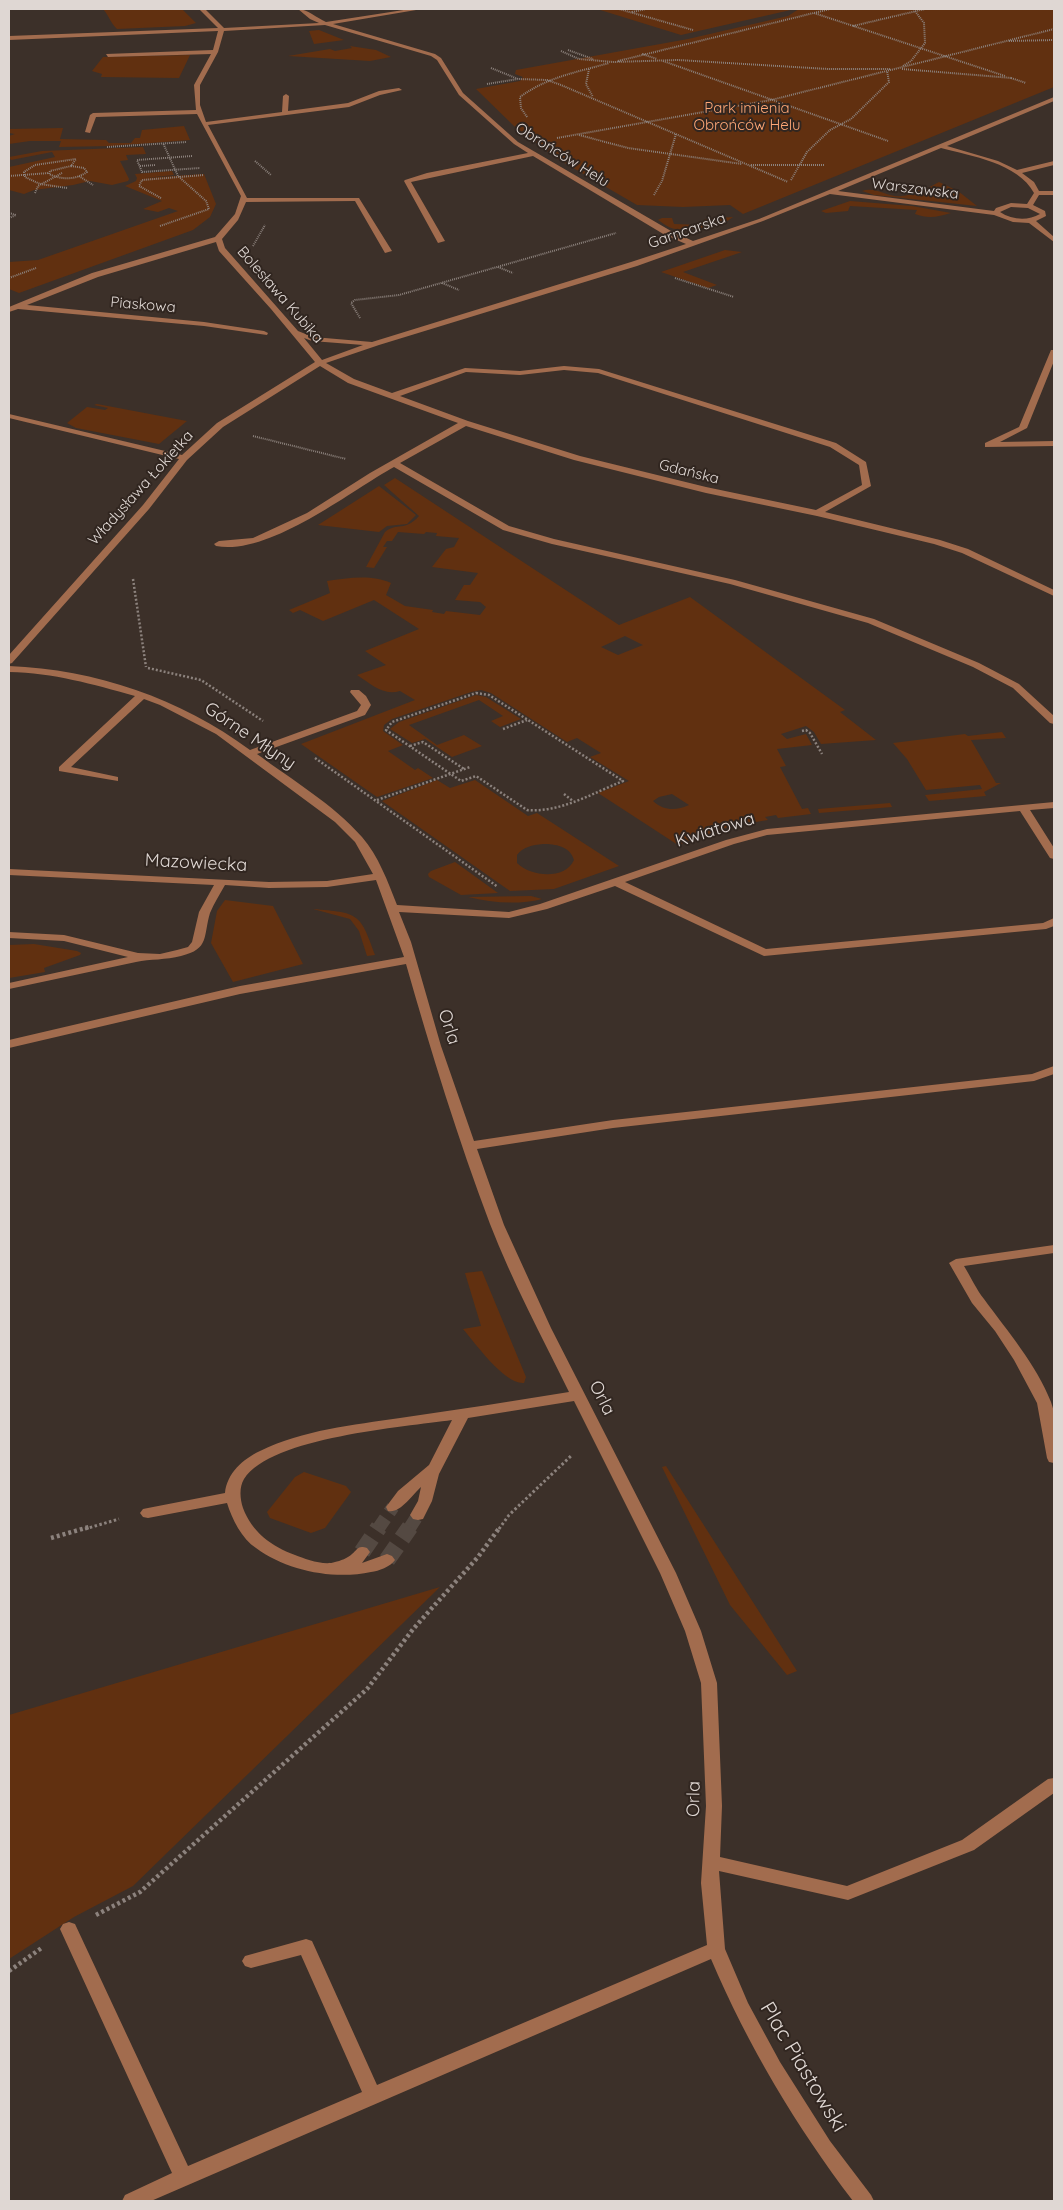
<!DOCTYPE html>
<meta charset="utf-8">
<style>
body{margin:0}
#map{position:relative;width:1063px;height:2210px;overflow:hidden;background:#3c3029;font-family:Quicksand,sans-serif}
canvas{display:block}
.frame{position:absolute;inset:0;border:10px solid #dfd7d3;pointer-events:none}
</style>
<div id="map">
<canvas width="1063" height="2210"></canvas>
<div class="frame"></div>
</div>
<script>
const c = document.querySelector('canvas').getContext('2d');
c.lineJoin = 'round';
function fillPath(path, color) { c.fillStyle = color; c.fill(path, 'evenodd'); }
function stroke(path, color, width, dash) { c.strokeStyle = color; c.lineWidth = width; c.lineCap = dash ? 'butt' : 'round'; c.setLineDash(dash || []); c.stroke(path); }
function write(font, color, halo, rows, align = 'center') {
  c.font = font + ' Quicksand,sans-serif'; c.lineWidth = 4; c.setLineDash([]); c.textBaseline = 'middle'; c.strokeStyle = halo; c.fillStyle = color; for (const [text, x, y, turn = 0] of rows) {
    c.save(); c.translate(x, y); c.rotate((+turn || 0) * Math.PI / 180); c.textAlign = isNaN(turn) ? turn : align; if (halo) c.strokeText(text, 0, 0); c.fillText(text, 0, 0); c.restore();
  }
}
const green = new Path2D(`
 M103 9H182L196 23 185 26 117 29C110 22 109 16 103 9Z
 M597 9H795L681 35Z
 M799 9H1054V87L743 214 730 205 683 207 637 205 556 158 514 126 476 89 520 81 523 77 515 74 516 70 688 39 788 16Z
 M319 30 344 40 314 44 309 31Z
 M350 46 376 50 391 57 370 61 288 56 330 49 335 51 352 48Z
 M190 55 179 78 101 77 102 74 92 71 103 57Z
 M184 126 190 140 111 146 59 147 61 141H30L9 144V136L15 134 9 133V129L63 128 60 139 106 140 109 143H131L135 138H140L142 130Z
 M143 147 146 154 126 155 128 160 120 161 129 179 128 181 112 185 90 181 73 185 34 190 24 194 9 190V167L55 157 52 152 11 160 9 157 42 151Z
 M172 171 174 175 144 178 204 174 216 204 210 217 193 230 19 293 9 289V262L38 260 178 211 169 208 158 212 143 209 162 201 125 186 136 181 137 178 135 174Z
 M939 182 958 191 977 206 874 195 862 191C876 186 888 198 902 196 907 196 912 193 917 192L914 191C926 189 928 188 939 182Z
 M850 201 912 206 951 213C938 217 928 219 915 214L917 210 850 206 848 211 826 213 821 211Z
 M733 217C720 228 693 230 676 229 670 229 663 223 658 220L662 218H672L674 224 703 225 705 219Z
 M725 250 742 252 683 272 717 285 708 288 661 272Z
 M97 404 187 421 159 444 76 428 67 423 87 407 105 410 108 408 94 405Z
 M395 478 619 625 690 597 845 710 840 712 876 740 821 744 814 732 806 726 781 734 787 739 806 734 812 745 777 749 786 766 780 767 802 809 808 808 811 814 778 818 776 815 765 817 768 820 731 826 678 845 598 793 629 781 590 757 601 753 577 738 567 742 491 693 481 690 471 692 392 719 384 725 383 731 403 745 388 751 415 770 418 768 433 778 377 797 301 744 415 700 400 691C383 696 371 684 357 675L386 665 365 651 419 629 374 600 323 621 300 610 293 613 289 610 330 593 327 581C347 578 372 574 391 583L386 595 405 606 433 610 432 612 444 614 446 611 480 615 486 607 480 602 455 600 464 585H470L478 573 432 567 446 549 454 547 459 538 436 536 437 533 426 532 424 534 398 532 392 541H387L383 547H387L374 568 366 567 385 532C397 522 405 532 419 516L384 485ZM625 636 643 645 618 655 601 647ZM672 794 689 805C676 811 664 811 653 801L659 797Z
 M379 486 416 515 407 524 387 526 379 532 318 525Z
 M476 695 486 697 521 719 500 727 491 721 503 716 479 700 409 725 437 745 464 735 482 746 452 757 425 739 412 743 390 729 399 722Z
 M1002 732 1006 738 971 740 996 783H1001L984 792 986 796 929 801 925 795 982 789 980 785 926 790 907 759 893 743 965 734 968 736Z
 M437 780 450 788 475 780 528 816 537 813 619 866 554 889 510 891 382 801ZM543 844C555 844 570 846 574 860 565 880 531 877 517 863V855C523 847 532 845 543 844Z
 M890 803 892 807 819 813 818 809Z
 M455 862 498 893 461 895 429 877 428 874 431 871Z
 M531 896 542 899C519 905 491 903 468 897Z
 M225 900 273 906 303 964 233 982 211 943 217 911Z
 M313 909C358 913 360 912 375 955L367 956 359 931 350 919Z
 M34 944 77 951 81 953 80 955 44 968 45 972 9 978V945Z
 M482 1271 526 1377 524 1383C505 1385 475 1343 463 1329L481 1326 465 1273Z
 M666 1466 797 1671 787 1675 730 1605 662 1467Z
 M304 1472 346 1486 351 1492 325 1528 311 1533 270 1518 267 1512 295 1477Z
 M440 1587 133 1886 74 1917 9 1959V1715Z`);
const minorTunnelFar1 = new Path2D(`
 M378 1529 393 1507
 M409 1529 418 1515`);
const minorTunnel = new Path2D(`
 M362 1552 379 1527
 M387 1560 410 1527`);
const pathFar3 = new Path2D(`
 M619 9 693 30
 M632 12 646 9
 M814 13 1005 76
 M853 26 925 9
 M1009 41 1054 40
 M568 50 593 59
 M561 51 579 59 613 62 678 60 828 69H891
 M642 54 657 59
 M618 61 830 9
 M663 61 888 141
 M903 66 911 61 925 43 924 23 915 11
 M491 68 518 79 547 80 561 85 788 182
 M589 69 586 84 593 97
 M902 69 1012 78
 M1011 78 1026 83
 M487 84 518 79
 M527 117 521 108 520 97C547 77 578 72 609 63
 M579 135 628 148 742 164
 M557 138 771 100 1054 29
 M107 147 186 142
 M192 156 137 160 142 172 200 168
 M255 161 271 175
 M751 165H825
 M71 166 84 168 87 172C75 180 62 180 49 174L50 171Z
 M140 166 156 165
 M9 176 49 173
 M79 176 93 185
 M791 180 807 152 830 130 851 119 889 82 887 71
 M67 188 40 184 25 177 24 172 35 165 76 159 71 166
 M35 193 38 186 62 173
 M654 195 662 181 676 134
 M161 198 139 186 142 180 204 175
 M9 213 16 215 9 218
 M160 226 209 209 206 201 178 176 163 143
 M253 246 265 225
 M498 267 513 273
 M9 278 36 268
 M675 278 734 297
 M442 283 459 290
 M360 318 351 303 355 300 399 295 616 233
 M253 436 346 459`);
const pathFar2 = new Path2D(`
 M133 579 146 667
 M148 668 201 680 263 721
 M476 693 489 695 623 781C593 793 560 813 527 810L476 776 461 781 386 730 392 722Z
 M503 729 527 720
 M802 731 806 730 810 733 822 754
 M410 746 423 742 464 769
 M315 758 498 887
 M564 794 573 801
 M377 800 470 767`);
const pathFar1 = new Path2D(`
 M85 1529 119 1519
 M499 1529 509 1515 572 1455`);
const path = new Path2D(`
 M51 1538 89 1527
 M96 1915 140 1892 367 1689 414 1628 478 1557 500 1527
 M9 1971 43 1947`);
const minor = new Path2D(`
 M199 9H205L224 28 319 23 310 19 298 9C307 9 317 18 326 22L410 9H422L333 24 435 54 441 58 463 93 518 142 671 231 693 241 759 219 1054 97V101L947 146 998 161 1017 170 1054 161V165L1022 173 1034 182 1039 191H1054V195H1039L1033 205 1045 211 1046 216 1036 221 1054 237V242L1029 223 1013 222 994 215 830 194 763 221 637 266 379 345 326 363 354 379 392 393 465 368 520 371 564 366 599 369 836 443 866 462 871 486 825 512 940 540 968 549 1054 590V596L962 553 934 544 817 516 706 493 574 460 466 426 400 463 509 526 554 539 735 580 874 619 979 663 1019 684 1054 716V724L1050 723 1013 688 973 667 868 623 730 584 552 544 503 530 394 467C349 492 269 556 216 546L214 544 219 541 253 538 307 513 370 473 458 423 348 383 320 366 223 427 187 460 149 509 12 663 9 664V655L143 505 179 459 9 418V414L182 455 217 423 315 362 271 309 219 251 216 242 98 277 27 305 204 322 264 331 268 333 267 335 204 326 18 309 9 312V307L92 273 215 237 235 214 241 196 197 114 96 117 90 133 85 132 90 115 93 113 196 110 194 85 211 54 108 57 106 54 213 50 218 31 9 40V36L218 28ZM325 25 431 56 437 60 459 95 514 144 528 153 427 173 405 180 404 181 438 243 445 241 411 182 533 156 665 235 686 244 631 262 372 342 313 337 298 331 225 248 222 239 238 220 246 202 355 201 385 253 392 251 359 198H247L208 125 349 107 380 95 402 90 399 88 379 91 348 103 288 111 289 96 286 94 283 96 282 112 206 122 200 105V85L218 52 224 31ZM941 148C971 156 1018 163 1034 193L1027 204 1011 203 996 208 994 211 838 191ZM1011 207 1028 208 1040 214C1028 221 1012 220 1000 212ZM304 338 312 341 363 345 322 360ZM564 370 598 373 830 447 859 465 862 485 816 510 706 487 580 456 468 421 400 396 466 372 520 375Z
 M1051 350H1054V361L1027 428 1000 442 1054 441V446L985 447V443L1019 427Z
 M9 666C95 669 181 699 250 750L357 711 361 705 350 692 351 690H359L366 696 371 705 365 715 257 754C292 780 333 804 362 837 378 855 388 882 397 905L509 912 540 904 726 840 767 829 1054 802V808L1030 810 1054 848V859L1050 858 1020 811 767 835 734 844 625 882 766 949 1043 923 1054 918V926L1046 929 764 956 615 886 547 909 509 918 399 912 411 942 441 1046 474 1141 613 1120 1032 1074 1054 1066V1074L1034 1081 613 1128 477 1149 504 1225 551 1328 676 1573 701 1631 717 1683 722 1806 720 1857 847 1886 962 1840 1048 1779 1054 1778V1793L974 1850 848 1900 719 1871 725 1949 748 2003 780 2062 830 2141 871 2195 874 2201H853C796 2126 748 2046 711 1959L151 2201H122L125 2195 172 2173 60 1929 63 1924 69 1922 75 1924 188 2166 362 2092 301 1955 251 1968 245 1966 242 1961 245 1956 306 1939 312 1941 377 2085 707 1945 701 1883 706 1806 701 1683 685 1631 660 1573 574 1401 468 1418 439 1474 432 1501 423 1519 418 1520 413 1519 410 1515 418 1501 421 1487C412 1495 400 1514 388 1511L386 1507 398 1491 429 1465 452 1420C404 1427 271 1437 244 1479 239 1487 240 1499 243 1508 252 1532 271 1546 295 1555 305 1559 324 1566 335 1562 340 1561 348 1558 352 1554 358 1549 358 1545 367 1548L370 1552 362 1563 387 1554 392 1556 395 1560C390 1567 379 1571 371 1572 334 1580 287 1571 256 1548 242 1539 232 1519 227 1503L148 1518 143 1517 140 1513 143 1509 148 1508 225 1493C227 1473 243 1459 260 1451 303 1430 353 1425 400 1418 456 1410 513 1401 569 1392 542 1337 512 1281 490 1224 458 1139 431 1052 406 964L240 994 9 1048V1040L240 986 404 957 376 880 327 887 269 888 225 885C220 894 214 903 210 913 203 936 210 949 181 956 166 960 150 959 136 962L9 989V983L128 957 64 941 9 938V932L64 935 138 953 160 954 177 950 188 947 192 942 199 912 214 885 9 875V869L269 882 327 881 373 874 355 842 335 822 216 734 160 705 144 699 71 767 118 777V781L59 771V767L135 696C92 684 54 673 9 672Z
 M1054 1245V1253L964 1266C971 1277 976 1289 984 1299 1008 1332 1036 1364 1051 1402 1058 1420 1055 1445 1054 1463L1049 1462 1047 1458 1037 1403 1014 1360 995 1331 972 1303 949 1263 956 1259Z`);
const farParknames = [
 ["Park imienia",747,108],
 ["Obrońców Helu",747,125]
];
const farStreetnames = [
 ["Obrońców Helu",562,155,32],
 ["Warszawska",915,189,7],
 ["Garncarska",687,231,-19],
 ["Bolesława Kubika",280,295,49],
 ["Piaskowa",143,305,5],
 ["Gdańska",689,472,14],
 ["Władysława Łokietka",141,488,-48]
];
const streetNames = [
 ["Górne Młyny",250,736,34],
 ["Kwiatowa",715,830,-17],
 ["Mazowiecka",196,863,3],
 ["Orla",449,1027,72],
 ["Orla",602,1398,63],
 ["Orla",694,1799,-89]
];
const nearStreetnames = [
 ["Plac Piastowski",803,2067,59]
];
fillPath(green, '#613010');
stroke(minorTunnelFar1, '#544942', 13, [13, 7]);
stroke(minorTunnel, '#544942', 17, [17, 9]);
stroke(pathFar3, '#8c827d', 2, [1, 1]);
stroke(pathFar2, '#8c827d', 2.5, [2, 2]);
stroke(pathFar1, '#8c827d', 3, [2.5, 2.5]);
stroke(path, '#8c827d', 4.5, [3, 3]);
fillPath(minor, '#a26c4e');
write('15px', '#fea776', '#312620', farParknames);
write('15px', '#dfd7d3', '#312620', farStreetnames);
write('18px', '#dfd7d3', '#312620', streetNames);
write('21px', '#dfd7d3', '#312620', nearStreetnames);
</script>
